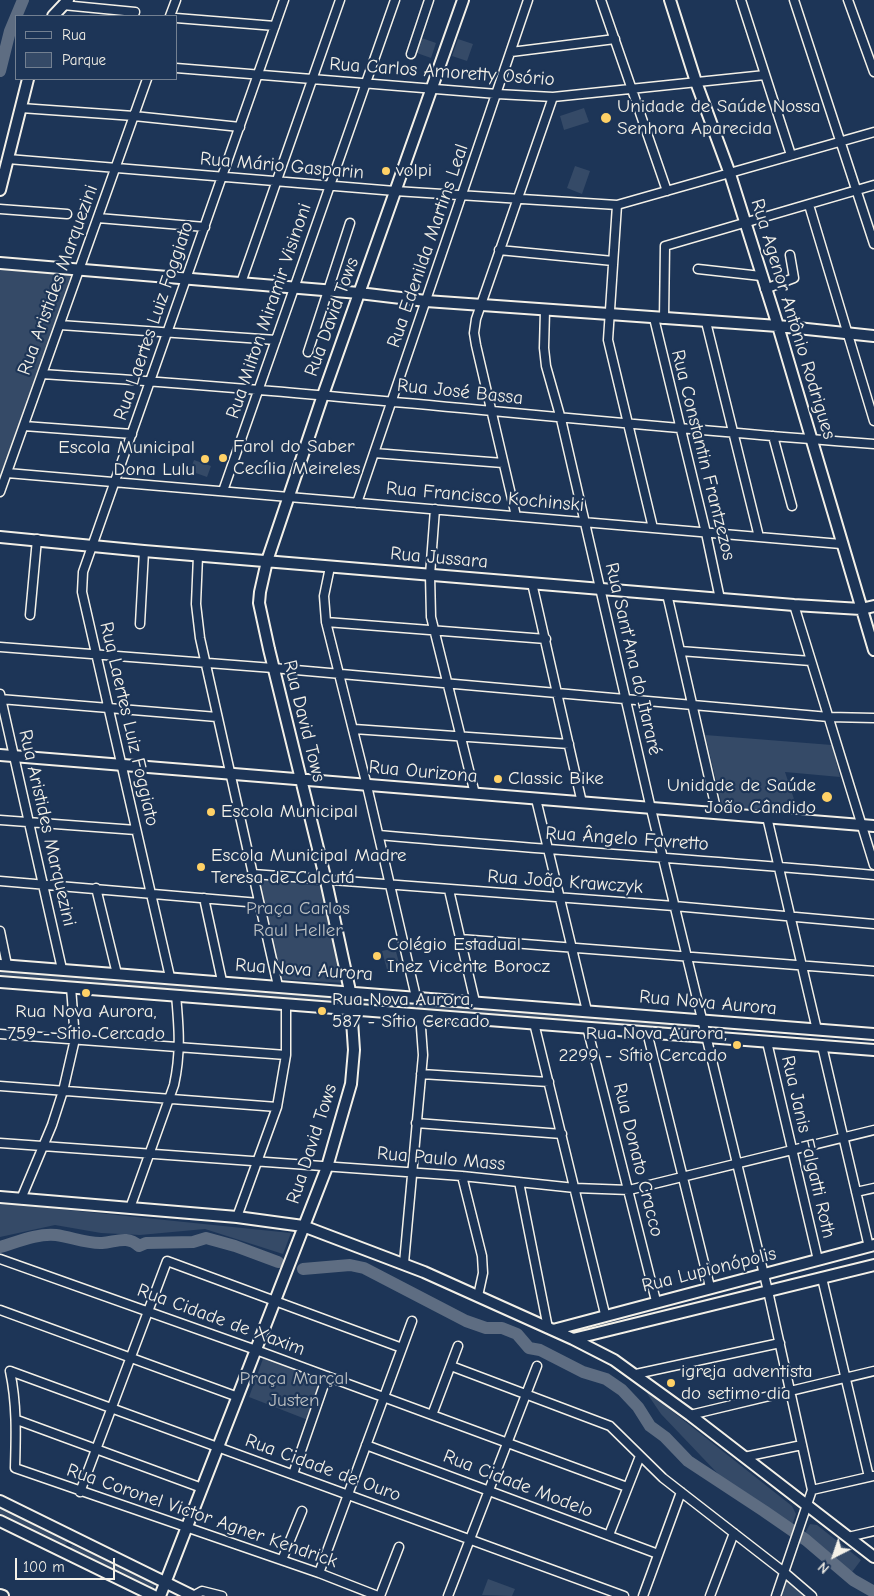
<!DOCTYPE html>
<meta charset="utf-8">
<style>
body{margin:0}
#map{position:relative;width:874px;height:1596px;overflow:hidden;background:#1d3557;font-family:"Comic Neue",sans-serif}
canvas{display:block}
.legend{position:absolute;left:15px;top:15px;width:162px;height:65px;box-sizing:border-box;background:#1d3557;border:1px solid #738091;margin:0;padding:6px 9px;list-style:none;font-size:15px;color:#f4f1e8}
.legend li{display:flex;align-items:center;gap:10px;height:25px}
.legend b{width:25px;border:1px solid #738091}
.north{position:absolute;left:809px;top:1531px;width:50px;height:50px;-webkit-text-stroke:4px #1d3557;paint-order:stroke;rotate:221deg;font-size:14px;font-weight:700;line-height:20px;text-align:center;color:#f4f1e8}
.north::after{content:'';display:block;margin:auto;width:18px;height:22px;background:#f4f1e8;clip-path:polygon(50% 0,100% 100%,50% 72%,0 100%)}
.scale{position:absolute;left:15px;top:1558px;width:100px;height:22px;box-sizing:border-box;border:2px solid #f4f1e8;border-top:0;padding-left:6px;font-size:15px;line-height:18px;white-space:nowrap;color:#f4f1e8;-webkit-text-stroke:4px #1d3557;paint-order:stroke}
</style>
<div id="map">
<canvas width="874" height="1596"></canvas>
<ul class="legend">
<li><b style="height:6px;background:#1d3557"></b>Rua</li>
<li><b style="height:14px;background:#354a67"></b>Parque</li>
</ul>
<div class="north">N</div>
<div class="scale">100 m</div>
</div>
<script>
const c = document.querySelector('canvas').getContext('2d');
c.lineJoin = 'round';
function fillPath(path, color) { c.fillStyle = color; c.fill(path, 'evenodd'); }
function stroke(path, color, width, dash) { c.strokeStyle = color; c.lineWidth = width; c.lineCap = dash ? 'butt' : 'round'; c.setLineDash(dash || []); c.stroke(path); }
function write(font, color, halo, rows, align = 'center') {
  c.font = font + ' "Comic Neue",sans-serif'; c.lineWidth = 4.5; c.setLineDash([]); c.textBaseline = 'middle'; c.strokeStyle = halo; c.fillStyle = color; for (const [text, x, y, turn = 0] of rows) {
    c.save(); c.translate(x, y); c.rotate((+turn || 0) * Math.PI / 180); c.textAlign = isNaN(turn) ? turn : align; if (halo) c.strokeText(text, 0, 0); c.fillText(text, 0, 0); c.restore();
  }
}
const green = new Path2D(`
 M419 37 436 43 431 58 414 52Z
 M458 39 473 44 467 61 452 56Z
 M584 108 589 122 564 130 560 116Z
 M575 166 590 171 582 194 567 188Z
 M0 267 76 273 0 485Z
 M194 460 211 466 207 477 190 471Z
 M705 735 832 745 840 777 785 772 799 814 723 809Z
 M257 880 322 886 344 983 280 979Z
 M395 948 401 970 388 973 382 951Z
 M0 968 342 994V1004L0 978Z
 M362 999 691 1025 694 1030 364 1004Z
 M0 1203 291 1233 283 1254 205 1229 140 1235 101 1233 55 1225 0 1237Z
 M264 1356 325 1377 308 1420 249 1397Z
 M644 1389 792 1506 796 1514 791 1528 770 1509 721 1477 661 1414Z
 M0 1505 70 1540 62 1548 0 1517Z
 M810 1524 817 1525 861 1560 852 1572 837 1563 803 1537Z
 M72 1545 156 1582 152 1592 68 1550Z
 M784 1573 810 1596H777Z
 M488 1579 515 1589 512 1596 482 1595Z`);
const river = new Path2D(`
 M0 71 10 31 23 0
 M0 1247C17 1242 38 1233 56 1235 71 1237 88 1244 102 1243 116 1242 127 1235 139 1246L146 1243 193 1242 206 1238 235 1246 278 1262
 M303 1269 350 1265 364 1268 466 1321 486 1328H502L517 1334 529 1348 540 1350 583 1372 606 1379 622 1390 638 1407 650 1426 665 1437 688 1461 764 1511 806 1540 853 1580 874 1592`);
const street = new Path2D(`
 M601 0 667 191
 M741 0 791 155
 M794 0 874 244
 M848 0 874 72
 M63 5 135 12
 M170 16 176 0
 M176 18 275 26
 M511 52 615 39
 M411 54 429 0
 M176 68 497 94 553 97 765 75
 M21 108 134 116 240 127
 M8 159 395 191 617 205 874 132
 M617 205 608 340 653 528
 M809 205 874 421
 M0 209 67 214
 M98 218 205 227
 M499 250 613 261
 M698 269 761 276
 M241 283 340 0
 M765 289 794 278 790 255
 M545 310 544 348 546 366 561 419 651 809 768 1291 812 1490 776 1596
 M654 318 706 533 720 599
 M664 319 665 246 874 185
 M706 322 759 537
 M60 325 276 340
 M308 352 350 223
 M42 374C320 391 596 424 874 444
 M24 426 132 434
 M773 436 792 506
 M374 453 503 463
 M7 473 841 544
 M223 491 395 0
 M0 492 147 79
 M357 503 528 0
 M435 509 430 575 431 617 475 794
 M516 516 476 345 474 333 476 319 553 97
 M198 556 196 604 200 638 278 986
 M330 567 324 596 326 622 367 786 416 997
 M532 583 582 803
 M667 594 717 813
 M794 605 874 865
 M30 615 37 539
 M326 622 546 639
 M140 624 144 551
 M0 647 273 668 829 717 874 718
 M680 651 811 661
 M0 694 62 969
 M0 699 217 717
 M354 729 569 744
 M536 799 587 1011
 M767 817 817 1030
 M0 820 136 830
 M379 835C544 850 709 860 874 875
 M253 874 674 906 874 924
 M0 881 259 903
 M96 888 117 974
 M449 890 475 1002
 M204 898 222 981
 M0 931 7 965
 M460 939 874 971
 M170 977 82 592 83 572 284 0
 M534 1023 605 1314
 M587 1027 656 1301
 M647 1032 710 1287
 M0 1034 286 1055
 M767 1042 818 1260
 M822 1046 869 1247
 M421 1074 549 1082
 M0 1086 277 1107
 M416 1123 562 1134
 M0 1143 462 1176 575 1188 629 1190 874 1130
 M462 1176 482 1256 483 1273 478 1296
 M519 1182 548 1328
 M856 1192 874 1188
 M21 1199 52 1125 63 1091 75 1039 71 987
 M130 1208 174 1085C181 1053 179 1028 176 995
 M237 1217 277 1107 286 1055V1004
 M0 1259 256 1350 627 1487
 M404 1263 423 1055 420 1014
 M822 1278 869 1477
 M0 1310 238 1397
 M451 1366 610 1426 663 1478 784 1572 812 1596
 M10 1371 624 1596
 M10 1371C17 1404 16 1435 15 1468L319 1573 378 1596
 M636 1374 780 1343
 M432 1415 458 1346
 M690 1415 874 1371
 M17 1420 202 1488
 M366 1445 658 1554
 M744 1457 802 1445
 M293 1474 327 1376
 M812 1490 873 1476
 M80 1492 167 1261 402 1348
 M609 1535 640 1456
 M848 1537 874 1531
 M282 1560 302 1511
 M319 1573 412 1321
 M193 1596 202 1591 222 1596
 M380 1596 399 1547
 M448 1596 537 1366
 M643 1596 681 1492
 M710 1596 734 1533`);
const secondary = new Path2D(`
 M670 0 696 82 730 174 778 326 874 650
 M53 16 68 0
 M0 190 28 79
 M0 263 359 293 426 301 778 326 874 336
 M0 537 144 551 794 605 861 609 874 606
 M0 755 874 826
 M0 965 874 1034
 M0 982 874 1050
 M0 1197 237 1217 303 1226 424 1272 573 1339 614 1360 690 1415 874 1557
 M553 1330 874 1245
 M573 1339 874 1265
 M0 1501 193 1596
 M0 1521 154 1596
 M0 1595 3 1596
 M160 1596 327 1167 351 1084 354 1050 350 991 326 881 269 649 259 603 260 592 267 561 323 395 463 0`);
const markers = [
 [606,118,6,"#ffd166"],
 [386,171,5,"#ffd166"],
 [223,458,5,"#ffd166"],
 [205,459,5,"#ffd166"],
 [498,779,5,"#ffd166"],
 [827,797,6,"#ffd166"],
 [211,812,5,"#ffd166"],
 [201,867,5,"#ffd166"],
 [377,956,5,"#ffd166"],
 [86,993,5,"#ffd166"],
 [322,1011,5,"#ffd166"],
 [737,1045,5,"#ffd166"],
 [671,1383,5,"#ffd166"]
];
const streetNames = [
 ["Rua Carlos Amoretty Osório",442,72,4],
 ["Rua Mário Gasparin",282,166,5],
 ["Rua Edenilda Martins Leal",428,246,-71],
 ["Rua Aristides Marquezini",58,280,-70],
 ["Rua Milton Miramir Visinoni",269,311,-71],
 ["Rua David Tows",332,317,-70],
 ["Rua Agenor Antônio Rodrigues",793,319,73],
 ["Rua Laertes Luiz Foggiato",154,321,-71],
 ["Rua José Bassa",460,392,6],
 ["Rua Constantin Frantzezos",703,455,76],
 ["Rua Francisco Kochinski",485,497,5],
 ["Rua Jussara",439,558,5],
 ["Rua Sant'Ana do Itararé",633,659,77],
 ["Rua David Tows",304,721,76],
 ["Rua Laertes Luiz Foggiato",129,724,77],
 ["Rua Ourizona",423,772,5],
 ["Rua Aristides Marquezini",47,828,77],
 ["Rua Ângelo Favretto",627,839,4],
 ["Rua João Krawczyk",565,882,4],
 ["Rua Nova Aurora",304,970,4],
 ["Rua Nova Aurora",708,1003,5],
 ["Rua David Tows",312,1144,-72],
 ["Rua Janis Falgatti Roth",808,1147,77],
 ["Rua Paulo Mass",441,1159,5],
 ["Rua Donato Cracco",638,1160,76],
 ["Rua Lupionópolis",709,1270,-14],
 ["Rua Cidade de Xaxim",221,1320,20],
 ["Rua Cidade de Ouro",323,1468,20],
 ["Rua Cidade Modelo",518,1484,21],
 ["Rua Coronel Victor Agner Kendrick",202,1516,19]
];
const poiNames = [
 ["Unidade de Saúde Nossa",617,107],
 ["Senhora Aparecida",617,129],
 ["volpi",396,171],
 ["Farol do Saber",233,447],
 ["Cecília Meireles",233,469],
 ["Escola Municipal",195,448,"right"],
 ["Dona Lulu",195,470,"right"],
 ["Classic Bike",508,779],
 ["Unidade de Saúde",816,786,"right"],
 ["João Cândido",816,808,"right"],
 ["Escola Municipal",221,812],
 ["Escola Municipal Madre",211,856],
 ["Teresa de Calcutá",211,878],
 ["Colégio Estadual",387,945],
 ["Inez Vicente Borocz",387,967],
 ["Rua Nova Aurora,",332,1000],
 ["587 - Sítio Cercado",332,1022],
 ["Rua Nova Aurora,",86,1012,"center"],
 ["759 - Sítio Cercado",86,1034,"center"],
 ["Rua Nova Aurora,",727,1034,"right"],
 ["2299 - Sítio Cercado",727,1056,"right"],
 ["igreja adventista",681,1372],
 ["do setimo dia",681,1394]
];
const parkNames = [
 ["Praça Carlos",298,909],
 ["Raul Heller",298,931],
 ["Praça Marçal",294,1379],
 ["Justen",294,1401]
];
fillPath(green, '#354a67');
stroke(river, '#5e6d82', 12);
stroke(street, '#f4f1e8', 11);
stroke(secondary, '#f4f1e8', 14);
stroke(street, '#1d3557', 8);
stroke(secondary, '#1d3557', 10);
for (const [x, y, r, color] of markers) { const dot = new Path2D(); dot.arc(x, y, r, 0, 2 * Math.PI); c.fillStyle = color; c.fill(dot); stroke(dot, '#1d3557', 2); }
write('19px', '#f4f1e8', '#1d3557', streetNames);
write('19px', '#f4f1e8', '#1d3557', poiNames, 'left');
write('19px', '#bbbfc1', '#1d3557', parkNames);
</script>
